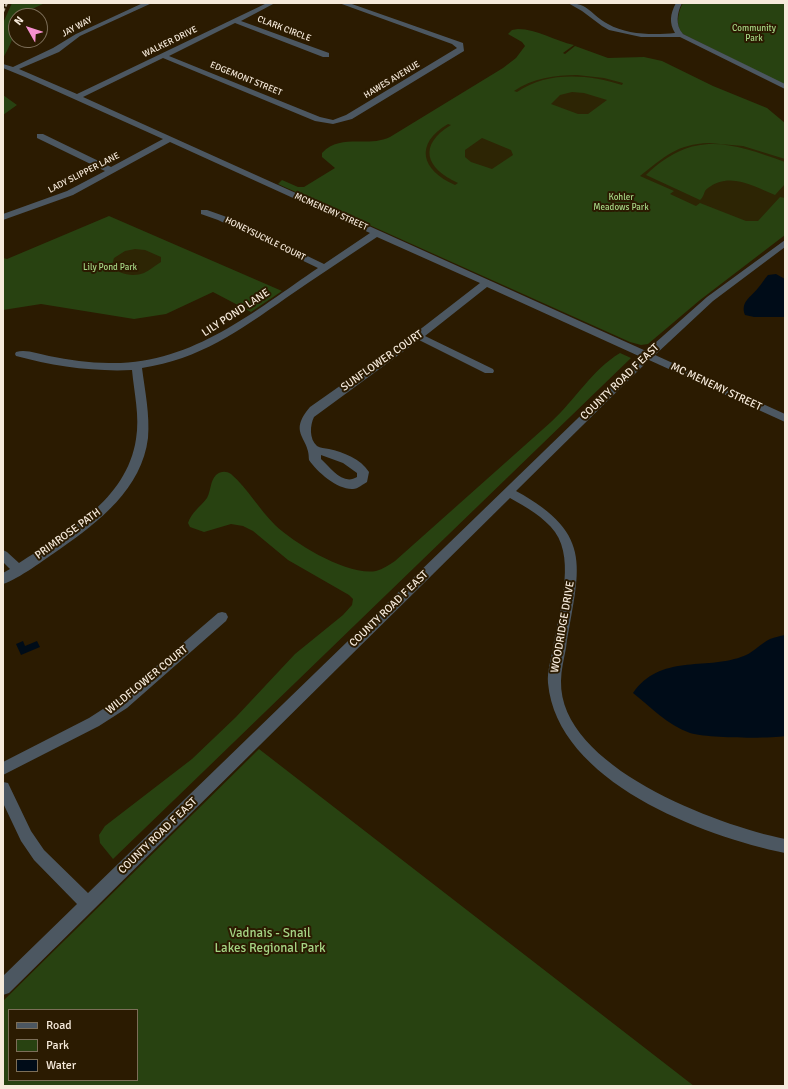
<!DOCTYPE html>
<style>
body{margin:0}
#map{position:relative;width:788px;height:1089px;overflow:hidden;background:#2b1b01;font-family:Signika,sans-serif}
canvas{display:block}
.frame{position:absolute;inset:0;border:4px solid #f6eadb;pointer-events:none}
.legend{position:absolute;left:8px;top:1009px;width:130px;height:72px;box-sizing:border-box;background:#2b1b01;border:1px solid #7c6e58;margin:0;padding:5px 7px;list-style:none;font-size:12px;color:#f6eadb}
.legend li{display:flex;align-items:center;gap:8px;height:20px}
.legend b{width:20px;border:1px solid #7c6e58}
.north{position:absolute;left:8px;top:8px;width:40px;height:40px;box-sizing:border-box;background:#2b1b01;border:1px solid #7c6e58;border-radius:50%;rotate:309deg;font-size:11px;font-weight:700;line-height:16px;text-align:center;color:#f6eadb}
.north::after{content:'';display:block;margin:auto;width:14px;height:18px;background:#f690d0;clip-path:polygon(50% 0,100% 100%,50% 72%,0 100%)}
</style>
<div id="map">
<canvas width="788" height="1089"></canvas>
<div class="frame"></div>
<ul class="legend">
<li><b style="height:5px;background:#4c5761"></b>Road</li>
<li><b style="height:11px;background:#284211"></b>Park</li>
<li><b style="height:11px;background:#000c18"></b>Water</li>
</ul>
<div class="north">N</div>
</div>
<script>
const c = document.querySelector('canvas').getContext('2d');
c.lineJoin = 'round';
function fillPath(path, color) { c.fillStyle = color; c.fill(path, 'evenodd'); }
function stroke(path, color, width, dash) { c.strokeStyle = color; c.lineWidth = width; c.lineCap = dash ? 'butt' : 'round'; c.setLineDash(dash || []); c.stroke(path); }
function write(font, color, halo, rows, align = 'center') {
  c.font = font + ' Signika,sans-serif'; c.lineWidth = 4; c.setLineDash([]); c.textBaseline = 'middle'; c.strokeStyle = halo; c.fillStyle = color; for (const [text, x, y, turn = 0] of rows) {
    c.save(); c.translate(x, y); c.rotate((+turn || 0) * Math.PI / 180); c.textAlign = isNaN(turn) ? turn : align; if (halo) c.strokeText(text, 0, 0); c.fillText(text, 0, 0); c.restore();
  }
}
const green = new Path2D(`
 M12 3H45L15 17C12 22 16 25 15 30 14 37 7 52 3 58V23Z
 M683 3H785V85L683 34C675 26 678 12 683 3Z
 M518 29C537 29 555 41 574 45L563 53 565 54 575 46 608 58 644 57 662 61 713 86 767 108 785 123V235L700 300 648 344 641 345 630 342 278 184 282 180 298 187H304L335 168 322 157V153C341 133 367 148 390 137L503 68 516 58 525 46 522 42 508 34 512 30Z
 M3 95 17 105 3 115Z
 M109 216 282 291 251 312 213 292 166 314 134 319 41 304 3 310V258L7 259Z
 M620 353 631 358 113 859 100 843 99 835 105 826 192 759 236 717 295 654 343 615 352 605 353 599 349 595 288 560 253 531 243 526 231 524 204 532 190 527 188 523C191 513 201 506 207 498 211 491 210 481 216 475 221 471 226 471 231 474 248 489 259 509 275 525 295 544 348 576 376 571 383 569 389 565 395 561L551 422C575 400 592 370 620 353Z
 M259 749 694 1086H3V1001ZM9 1010H137V1080H9Z`);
const sand = new Path2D(`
 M577 75 604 78 623 83 622 85C588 74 547 71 517 92L514 91C533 78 555 75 577 75Z
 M572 92 584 93 607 100 588 114H578L551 104 560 95Z
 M448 124 451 125C418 145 425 168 458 183L455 185C421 170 414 144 448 124Z
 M482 138 511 150 513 155 492 169 471 162 465 157V150Z
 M709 143 743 146 785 159V162C729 142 693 130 646 175L700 200C705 196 703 191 708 188 730 171 755 187 775 195L785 184V198L780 197 758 221H746L700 203 696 206 670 194 674 191 640 176C664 157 677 144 709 143Z
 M135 249 145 250 161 257V262C156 265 150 270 144 273 134 277 117 275 112 265L114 258 125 251Z`);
const water = new Path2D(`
 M776 274 785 279V317H754L745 315C740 302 751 297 758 288 762 284 764 279 768 275Z
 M785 635V736C769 739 704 738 690 733 667 725 651 707 633 693 660 654 705 670 741 657 752 654 760 644 770 639 775 637 780 636 785 635Z
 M23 641 25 646 37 641 40 647 21 655 16 644Z`);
const minor = new Path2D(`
 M143 3H152L80 36 59 52 19 69 77 94 267 3H275L241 21 329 53V57H323L235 23 169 56 320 117 333 120 346 115 457 48 452 44 339 3H349L463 43 464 51 352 119 333 124 315 121 163 58 83 97 646 351 707 297 785 240V247L713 301 655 355 785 414V422L649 360 516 491C597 535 578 570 566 648 564 659 561 670 561 681 559 767 717 825 785 839V853C703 836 557 782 548 683 547 672 551 659 553 648 558 615 576 561 555 532 544 517 526 507 510 498L9 993 3 995V976L77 904 34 860 21 841 3 803V782L8 783 31 831 44 850 88 893 641 357 487 287 425 336 493 369 494 371 493 373H485L419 340 314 417C310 425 309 439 317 446 320 448 325 448 329 449 343 452 361 459 369 472L367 482C363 484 358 489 353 489 338 490 317 472 309 460 310 437 287 434 310 407L418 331 480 283 377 237C347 257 316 277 286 298 239 331 200 359 142 368 145 391 150 415 148 438 142 488 99 522 60 549 45 559 19 579 3 584V573L10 569 3 562V550L7 552 19 563C66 533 127 500 136 439 140 417 134 392 132 370 94 372 53 366 16 356L15 354 16 352C26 349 39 354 49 356 69 360 89 363 109 363 191 365 253 312 318 268L218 220 201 214V210H207L224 216 324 264 370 233 170 142 73 195 3 220V214L67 191 105 171 37 138V134H43L111 167 163 139 25 77 3 68V64L13 67 53 48 76 34ZM321 455 343 463 357 473V477C343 486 331 468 321 459Z
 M568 3C589 3 591 15 608 24 627 35 654 35 675 33 669 23 670 14 676 3H682C677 13 675 25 683 34L785 84V89L680 37H641L609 30 602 26 582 11Z
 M222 612 226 613 228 617 226 621 127 708 99 726 3 775V762L89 718 117 700 218 613Z`);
const rail = new Path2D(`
 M3 12 7 3`);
const farStreetnames = [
 ["JAY WAY",77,27,-28],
 ["CLARK CIRCLE",284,29,21],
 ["WALKER DRIVE",170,42,-26],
 ["EDGEMONT STREET",246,79,22],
 ["HAWES AVENUE",392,80,-31],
 ["LADY SLIPPER LANE",84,173,-27],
 ["MCMENEMY STREET",331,212,24],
 ["HONEYSUCKLE COURT",265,239,26]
];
const farParknames = [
 ["Community",754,29],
 ["Park",754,39],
 ["Kohler",621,198],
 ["Meadows Park",621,208],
 ["Lily Pond Park",110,268]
];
const streetNames = [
 ["LILY POND LANE",236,313,-33],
 ["SUNFLOWER COURT",382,361,-35],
 ["COUNTY ROAD F EAST",620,382,-44],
 ["MC MENEMY STREET",716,387,25],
 ["PRIMROSE PATH",68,534,-36],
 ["COUNTY ROAD F EAST",389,609,-44],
 ["WOODRIDGE DRIVE",563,627,-80],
 ["WILDFLOWER COURT",147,680,-39],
 ["COUNTY ROAD F EAST",158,836,-44]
];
const nearParknames = [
 ["Vadnais - Snail",270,934],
 ["Lakes Regional Park",270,949]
];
fillPath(green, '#284211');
fillPath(sand, '#2d2504');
fillPath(water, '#000c18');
fillPath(minor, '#4c5761');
stroke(rail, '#bcaf9d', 2, [4, 2]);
write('9px', '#f6eadb', '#2b1b01', farStreetnames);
write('9px', '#a5d484', '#2b1b01', farParknames);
write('11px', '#f6eadb', '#2b1b01', streetNames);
write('13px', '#a5d484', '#2b1b01', nearParknames);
</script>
